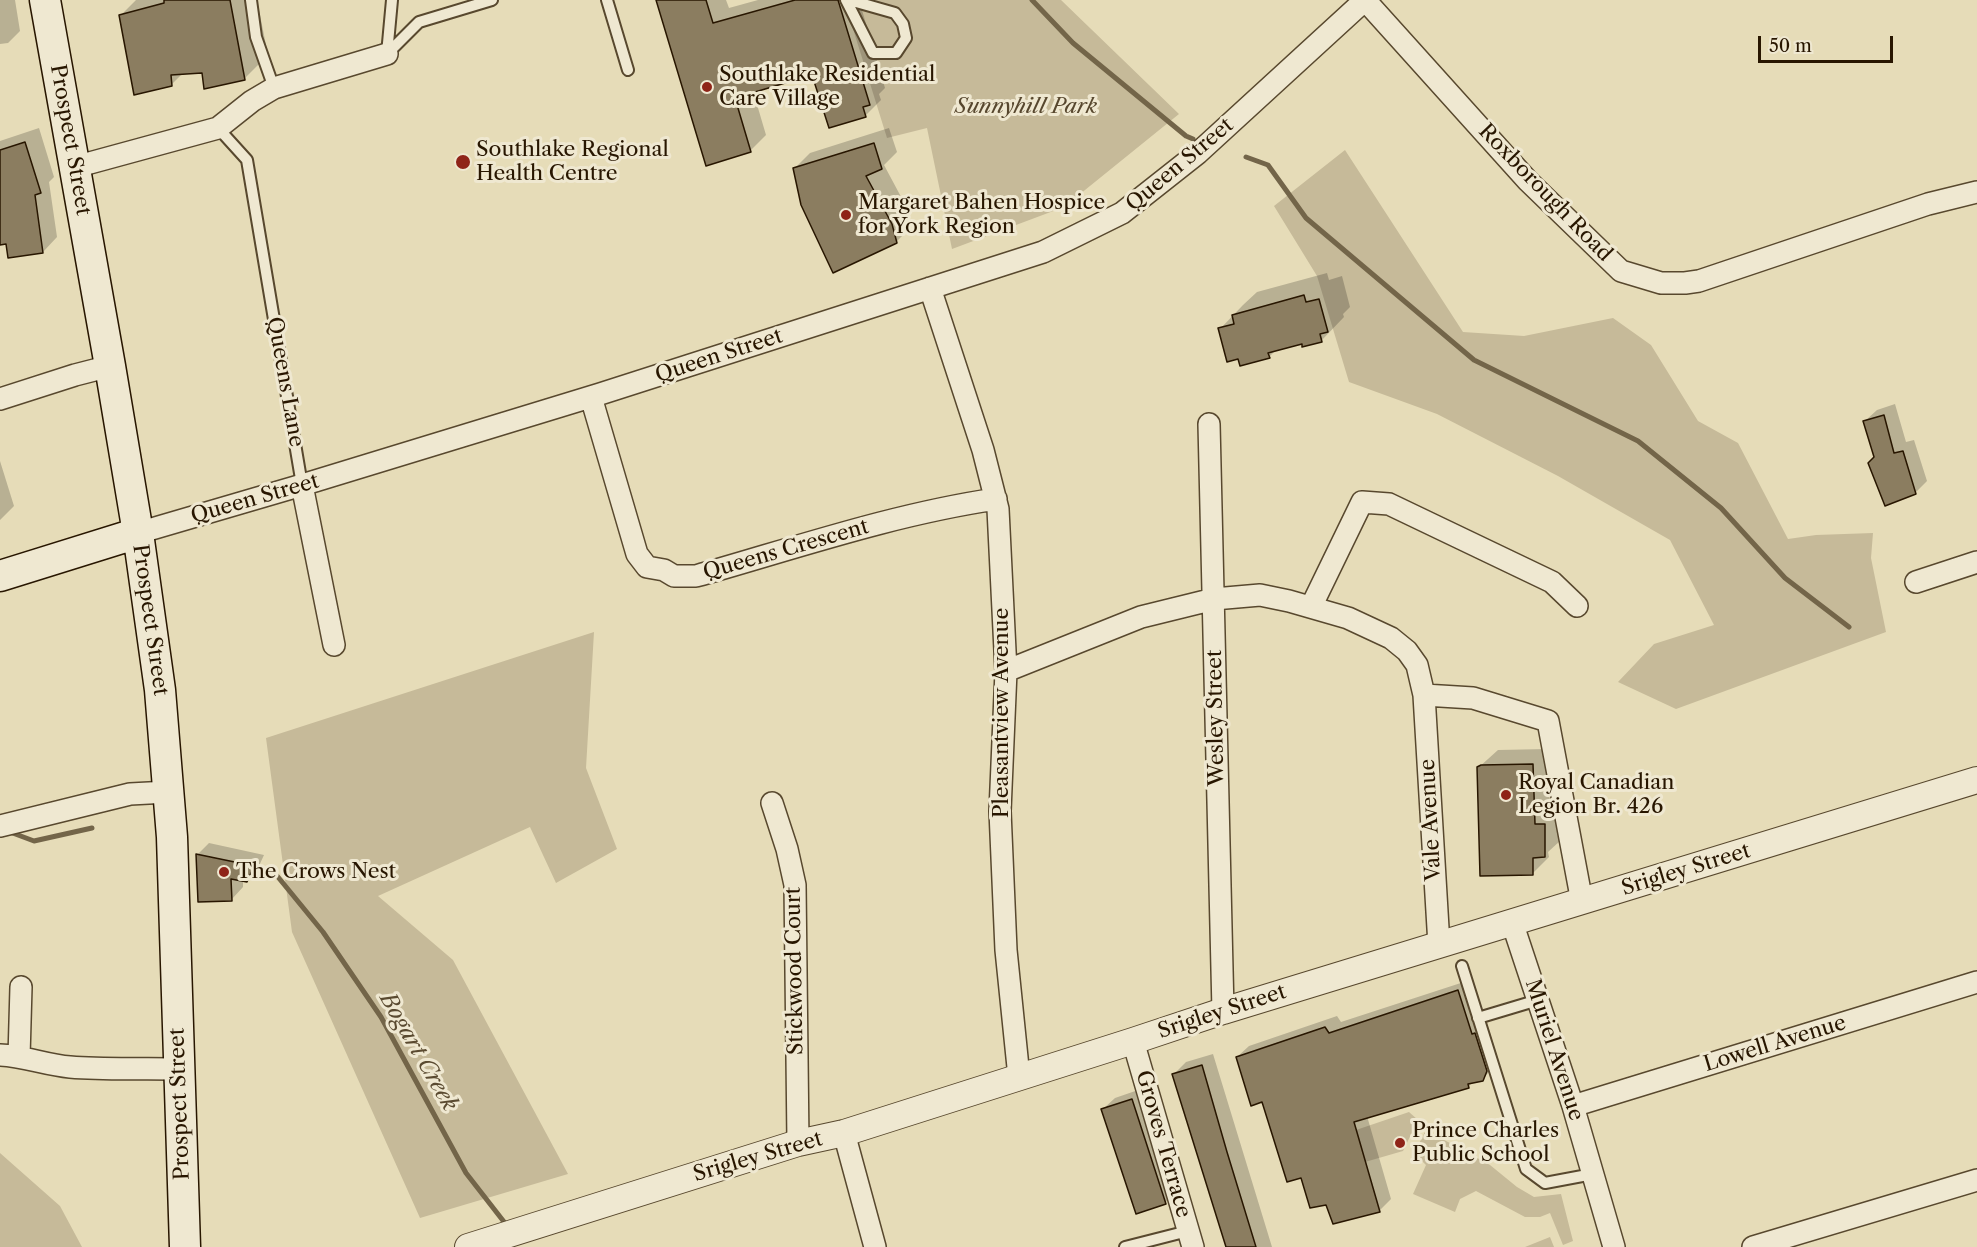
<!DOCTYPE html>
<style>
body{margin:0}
#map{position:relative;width:1977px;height:1247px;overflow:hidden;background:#e6dcb8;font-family:"Libre Caslon Text",serif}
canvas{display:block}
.scale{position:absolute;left:1758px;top:36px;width:135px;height:27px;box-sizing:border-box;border:3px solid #281600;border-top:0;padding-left:8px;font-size:18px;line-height:21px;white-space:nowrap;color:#281600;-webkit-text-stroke:4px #efe8d1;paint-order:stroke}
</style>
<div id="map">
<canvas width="1977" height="1247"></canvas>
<div class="scale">50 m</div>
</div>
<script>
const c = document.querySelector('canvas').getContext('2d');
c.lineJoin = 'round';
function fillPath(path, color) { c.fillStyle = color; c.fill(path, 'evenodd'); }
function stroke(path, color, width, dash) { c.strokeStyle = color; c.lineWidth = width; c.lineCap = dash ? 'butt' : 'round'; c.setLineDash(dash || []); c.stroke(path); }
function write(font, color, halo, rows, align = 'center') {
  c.font = font + ' "Libre Caslon Text",serif'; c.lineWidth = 6; c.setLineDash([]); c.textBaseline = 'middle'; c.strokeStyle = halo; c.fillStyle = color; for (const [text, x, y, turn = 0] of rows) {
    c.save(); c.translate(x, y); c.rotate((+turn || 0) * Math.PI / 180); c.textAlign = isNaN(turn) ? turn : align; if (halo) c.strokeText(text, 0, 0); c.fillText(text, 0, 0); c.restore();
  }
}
const green = new Path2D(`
 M844 0H1061L1179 114 1064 207 952 249 927 128 887 138Z
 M1345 150 1463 332 1524 336 1613 318 1651 345 1698 421 1738 443 1788 539 1816 535 1873 533 1871 558 1886 632 1676 709 1618 682 1654 644 1714 625 1670 540 1558 476 1437 414 1349 382 1317 276 1274 206Z
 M594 632 586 768 617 849 556 883 530 827 378 896 453 960 568 1174 420 1218 292 932 266 738Z
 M1409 1112 1418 1120 1403 1151 1365 1162 1356 1130Z
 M1426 1130 1490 1165 1517 1187 1534 1197 1561 1194 1573 1241 1563 1245 1550 1213 1540 1217H1525L1476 1191 1460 1199 1455 1212 1413 1194 1426 1165 1414 1153Z
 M0 1153 60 1206 82 1247H0Z
 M1550 1237 1554 1247H1525Z`);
const shadow = new Path2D(`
 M0 0H15L20 31 8 43 0 44Z
 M136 0H257L268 55 244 79 203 72 183 73 172 84 121 15Z
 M657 0H726L729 8 758 0H859L885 88 879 94 881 100 865 116 813 73 753 91 766 135 750 151Z
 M39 128 54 177 49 182 57 237 43 252 7 242 0 243V141Z
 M889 128 897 152 884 165 907 208 912 226 897 241 794 169 810 153Z
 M1327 273 1329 280 1342 276 1350 307 1343 314 1344 317 1321 341 1303 342 1277 349 1269 357 1239 358 1220 329 1243 305 1257 292Z
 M1895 404 1906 442 1914 440 1927 481 1915 493 1876 458 1865 421 1877 410Z
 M0 461 14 506 0 520Z
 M1548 749 1550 809H1560L1561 840 1548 852 1549 857 1533 873 1478 768 1498 750Z
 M209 843 264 855 258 868 247 880H243V887L232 899 197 855Z
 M1470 980 1484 1024 1487 1023 1498 1059 1494 1067 1482 1079 1474 1081 1468 1087 1367 1116 1391 1199 1379 1211 1327 1204 1302 1176 1263 1100 1237 1057 1249 1046 1337 1016 1341 1022Z
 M1213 1054 1272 1247H1227L1174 1074 1186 1062Z
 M1144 1088 1177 1191 1165 1203 1103 1109 1115 1098Z`);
const stream = new Path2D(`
 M1032 0 1073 43 1186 136 1193 139
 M1246 157 1268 165 1306 218 1474 360 1638 441 1721 508 1785 578 1849 627
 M10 832 34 841 92 828
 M278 877 323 932 381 1017 466 1173 508 1227`);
const building = new Path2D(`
 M164 0H230L245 80 204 89 202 73 171 75 172 86 134 95 119 15 164 3Z
 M656 0H706L713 23 795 0H838L870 105 863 107 866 117 829 128 812 75 735 98 751 152 706 166Z
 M25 142 41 193 35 195 43 253 8 258 6 244 0 245V150Z
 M874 143 882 169 866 176 892 224 897 243 833 273 801 205 793 168Z
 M1304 295 1306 302 1319 299 1328 332 1320 334 1322 342 1302 347V344L1268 353 1270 358 1240 366 1238 359 1227 362 1218 328 1234 324 1232 315Z
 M1884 415 1894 453 1903 451 1916 494 1885 506 1868 463 1874 457 1863 421Z
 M1533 764 1535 824H1545V857L1533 858V875L1480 876 1477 767 1481 765Z
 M196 854 254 866 247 882 231 879 232 901 198 902Z
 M1458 990 1472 1034 1475 1033 1487 1071 1483 1081 1468 1084 1469 1088 1354 1122 1380 1212 1333 1224 1326 1205 1310 1208 1301 1178 1287 1182 1262 1102 1251 1106 1236 1057 1325 1027 1329 1033Z
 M1202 1065 1227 1152 1256 1247H1226L1172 1074Z
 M1132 1099 1166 1204 1136 1214 1101 1109Z`);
const service = new Path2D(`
 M251 0 256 37 274 88
 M607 0 628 70
 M846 0 873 53H896L906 38 903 24 895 13 849 0
 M387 54 419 22 492 0
 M387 54 392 0
 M218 128 247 160 302 485
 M1462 966 1526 1169 1545 1183 1593 1174
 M1478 1018 1538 1000
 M1125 1247 1188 1231`);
const minor = new Path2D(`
 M1365 0 1528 181 1621 271 1661 283H1685L1699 281 1928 204 1977 192
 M75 167 218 128 252 101 274 88 387 54
 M930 288 983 450 998 509 1006 671 1000 811 1006 950 1019 1077
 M591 397 637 554 647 567 664 570 674 576H696C795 548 894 514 996 499
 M0 399 75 375 110 366
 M1209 424 1223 1011
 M302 485 334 645
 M138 533 302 485 600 394 1043 252 1122 213 1198 153 1365 0
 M1916 582 1977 562
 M1311 607 1362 502 1389 504 1552 582 1577 606
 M1006 671 1141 617 1214 599 1260 595 1289 601 1348 618 1391 638 1407 651 1417 665 1424 695 1439 945
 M1424 695 1473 698 1548 721 1582 902
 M772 803 787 849 795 885 798 1143
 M0 826 130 794 168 792
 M1512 922 1573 1106 1614 1247
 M1133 1041 1193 1247
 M0 1055C24 1056 46 1065 70 1067 106 1070 142 1068 178 1069
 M19 1057 21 987
 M1573 1106 1977 982
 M844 1133 875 1247
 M1753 1247 1977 1180`);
const tertiary = new Path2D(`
 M468 1247 798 1143 844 1133 1133 1041 1223 1011 1977 780`);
const secondary = new Path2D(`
 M45 0 110 366 138 533 160 690 172 837 185 1247
 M0 576 138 533`);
const markers = [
 [707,87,6,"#8f2418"],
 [463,162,8,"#8f2418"],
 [846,215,6,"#8f2418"],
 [1506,795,6,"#8f2418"],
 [224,872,6,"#8f2418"],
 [1400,1143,6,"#8f2418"]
];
const poiNames = [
 ["Southlake Residential",719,75],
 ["Care Village",719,99],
 ["Southlake Regional",476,150],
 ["Health Centre",476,174],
 ["Margaret Bahen Hospice",858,203],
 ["for York Region",858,227],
 ["Royal Canadian",1518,783],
 ["Legion Br. 426",1518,807],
 ["The Crows Nest",236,872],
 ["Prince Charles",1412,1131],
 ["Public School",1412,1155]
];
const parkNames = [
 ["Sunnyhill Park",1026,107]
];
const streetNames = [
 ["Prospect Street",70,140,80],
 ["Queen Street",1180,165,-40],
 ["Roxborough Road",1545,193,46],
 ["Queen Street",719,356,-18],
 ["Queens Lane",285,382,80],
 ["Queen Street",255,499,-16],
 ["Queens Crescent",786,550,-16],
 ["Prospect Street",150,620,82],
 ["Pleasantview Avenue",1002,713,-90],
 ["Wesley Street",1216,718,-91],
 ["Vale Avenue",1431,820,-93],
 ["Srigley Street",1686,870,-17],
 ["Stickwood Court",795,971,-91],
 ["Srigley Street",1222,1012,-18],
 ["Lowell Avenue",1775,1044,-17],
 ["Muriel Avenue",1554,1050,72],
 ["Prospect Street",180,1104,-92],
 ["Groves Terrace",1163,1144,74],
 ["Srigley Street",758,1157,-16]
];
const waterNames = [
 ["Bogart Creek",418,1052,60]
];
fillPath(green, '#c6ba99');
fillPath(shadow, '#0003');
stroke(stream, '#736549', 5);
fillPath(building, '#8b7d60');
stroke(building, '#281600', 1.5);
stroke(service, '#58482e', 14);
stroke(minor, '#58482e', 24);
stroke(tertiary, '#58482e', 28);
stroke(secondary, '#281600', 33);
stroke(service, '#efe8d1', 10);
stroke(minor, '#efe8d1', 21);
stroke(tertiary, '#efe8d1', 26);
stroke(secondary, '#efe8d1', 30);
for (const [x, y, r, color] of markers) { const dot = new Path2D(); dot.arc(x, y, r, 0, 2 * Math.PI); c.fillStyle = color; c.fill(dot); stroke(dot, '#efe8d1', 2); }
write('21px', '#281600', '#efe8d1', poiNames, 'left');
write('italic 21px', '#57472e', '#efe8d1', parkNames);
write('21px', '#281600', '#efe8d1', streetNames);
write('italic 22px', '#5a4a30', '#efe8d1', waterNames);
</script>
